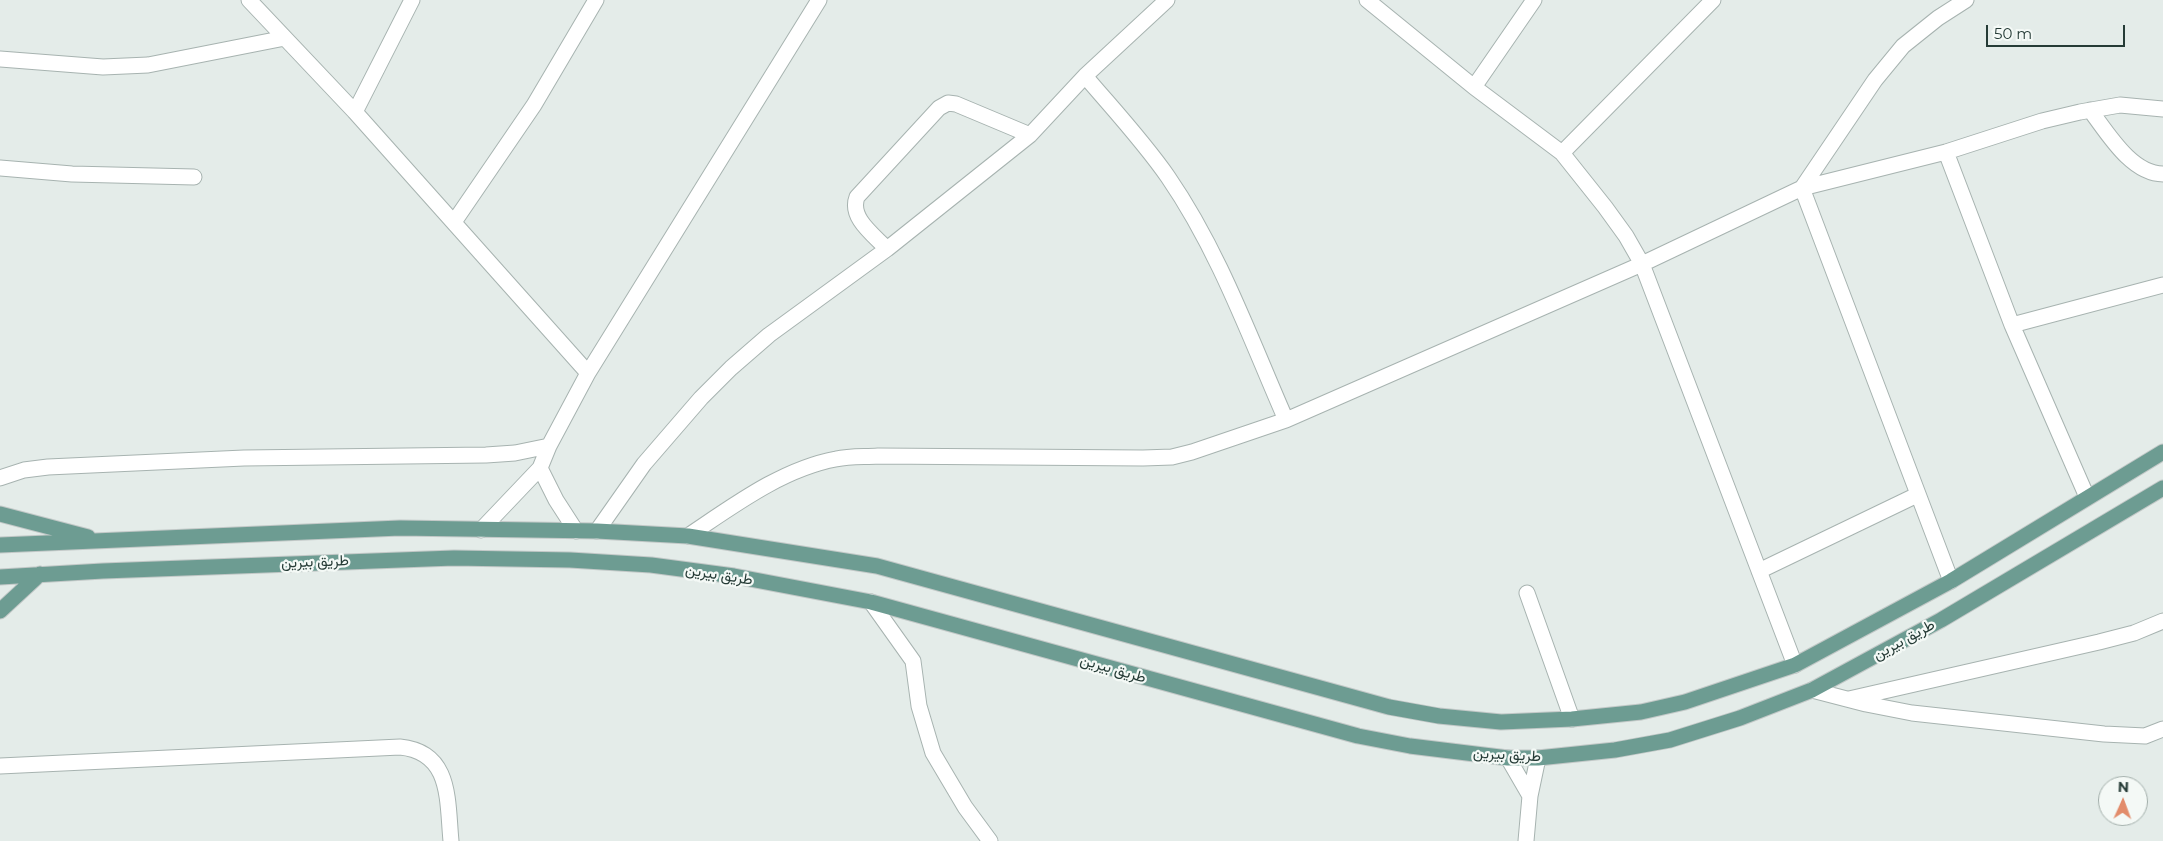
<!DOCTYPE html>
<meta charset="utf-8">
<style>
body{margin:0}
#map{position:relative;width:2163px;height:841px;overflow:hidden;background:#e4ece9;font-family:Montserrat,sans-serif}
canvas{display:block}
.north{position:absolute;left:2098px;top:776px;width:50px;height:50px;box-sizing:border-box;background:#f4f9f6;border:1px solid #a1ada9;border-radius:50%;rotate:2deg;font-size:14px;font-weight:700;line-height:20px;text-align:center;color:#253b36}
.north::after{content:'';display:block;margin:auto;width:18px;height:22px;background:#e28c6b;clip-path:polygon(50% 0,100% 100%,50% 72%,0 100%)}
.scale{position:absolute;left:1986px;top:25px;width:139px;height:22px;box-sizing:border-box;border:2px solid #253b36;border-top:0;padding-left:6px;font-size:15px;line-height:18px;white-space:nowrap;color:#253b36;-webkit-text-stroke:4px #f4f9f6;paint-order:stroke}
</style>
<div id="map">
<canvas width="2163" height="841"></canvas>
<div class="north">N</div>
<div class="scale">50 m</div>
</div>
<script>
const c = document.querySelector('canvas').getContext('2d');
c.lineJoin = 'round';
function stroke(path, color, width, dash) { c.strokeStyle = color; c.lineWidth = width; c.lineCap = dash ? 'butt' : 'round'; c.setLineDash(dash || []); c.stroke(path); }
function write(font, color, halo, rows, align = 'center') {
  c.font = font + ' Montserrat,Vazirmatn,sans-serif'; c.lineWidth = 4.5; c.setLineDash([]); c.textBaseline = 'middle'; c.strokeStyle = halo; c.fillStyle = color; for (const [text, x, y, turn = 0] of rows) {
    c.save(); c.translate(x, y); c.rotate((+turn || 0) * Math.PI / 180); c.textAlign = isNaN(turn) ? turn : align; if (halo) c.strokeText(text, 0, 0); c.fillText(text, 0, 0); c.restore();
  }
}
const minor = new Path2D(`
 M249 0 355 112 588 373
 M1367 0 1474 87 1562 153 1605 207 1626 236 1642 264 1795 665
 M0 59 103 67 148 65 285 38
 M1085 76C1113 109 1143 141 1168 177 1219 251 1250 338 1286 420
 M1474 87 1534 0
 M2090 110C2107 132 2131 174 2163 174
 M355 112 412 0
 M1946 152 2012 325 2087 497
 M1562 153 1713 0
 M0 168 72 174 194 177
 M454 222 534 105 596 0
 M887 249C874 235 849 218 857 197L939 108 948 103 956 104 1030 135
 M2012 325 2163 285
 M540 468 556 500 576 531
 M0 478 24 470 48 467 244 458 486 455 515 453 549 446
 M481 530 540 468 549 446 588 373 819 0
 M597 531 644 464 701 398 731 368 769 335 887 249 1030 135 1085 76 1167 0
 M688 536C733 506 782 469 836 459 850 456 864 457 878 456L1143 458 1172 457 1192 452 1286 420 1642 264 1802 188 1946 152 2042 121 2080 112 2120 105 2163 109
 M1759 571 1917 495
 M1951 581 1802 188 1875 80 1903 46 1938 18 1966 0
 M1527 593 1572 719
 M871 602 913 661 919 706 933 753 965 807 990 841
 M1812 690 1866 704 1912 713 2104 734 2145 736 2163 729
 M1849 699 2099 642 2134 633 2163 621
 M1508 758 1530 796
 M0 766 400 747C452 752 447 801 451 841
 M1526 841 1530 796 1538 758`);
const major = new Path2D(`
 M0 514 88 537
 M0 545 400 528 597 531 688 536 877 566 1389 707 1439 716 1501 722 1572 719 1641 712 1685 702 1795 665 1951 581 2163 452
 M0 577 103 571 454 558 570 560 651 565 734 576 871 602 1358 736 1410 746 1508 758H1538L1615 750 1670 740 1740 718 1812 690 1941 620 2163 488
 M0 611 40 574`);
const streetNames = [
 ["طريق بيرين",315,562,-2],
 ["طريق بيرين",719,575,9],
 ["طريق بيرين",1904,640,-29],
 ["طريق بيرين",1113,669,16],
 ["طريق بيرين",1507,755,3]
];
stroke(minor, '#a7b3b0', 17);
stroke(major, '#c2c8c7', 17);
stroke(minor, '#fff', 15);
stroke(major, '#6d9c92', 15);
write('15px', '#253b36', '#f4f9f6', streetNames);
</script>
